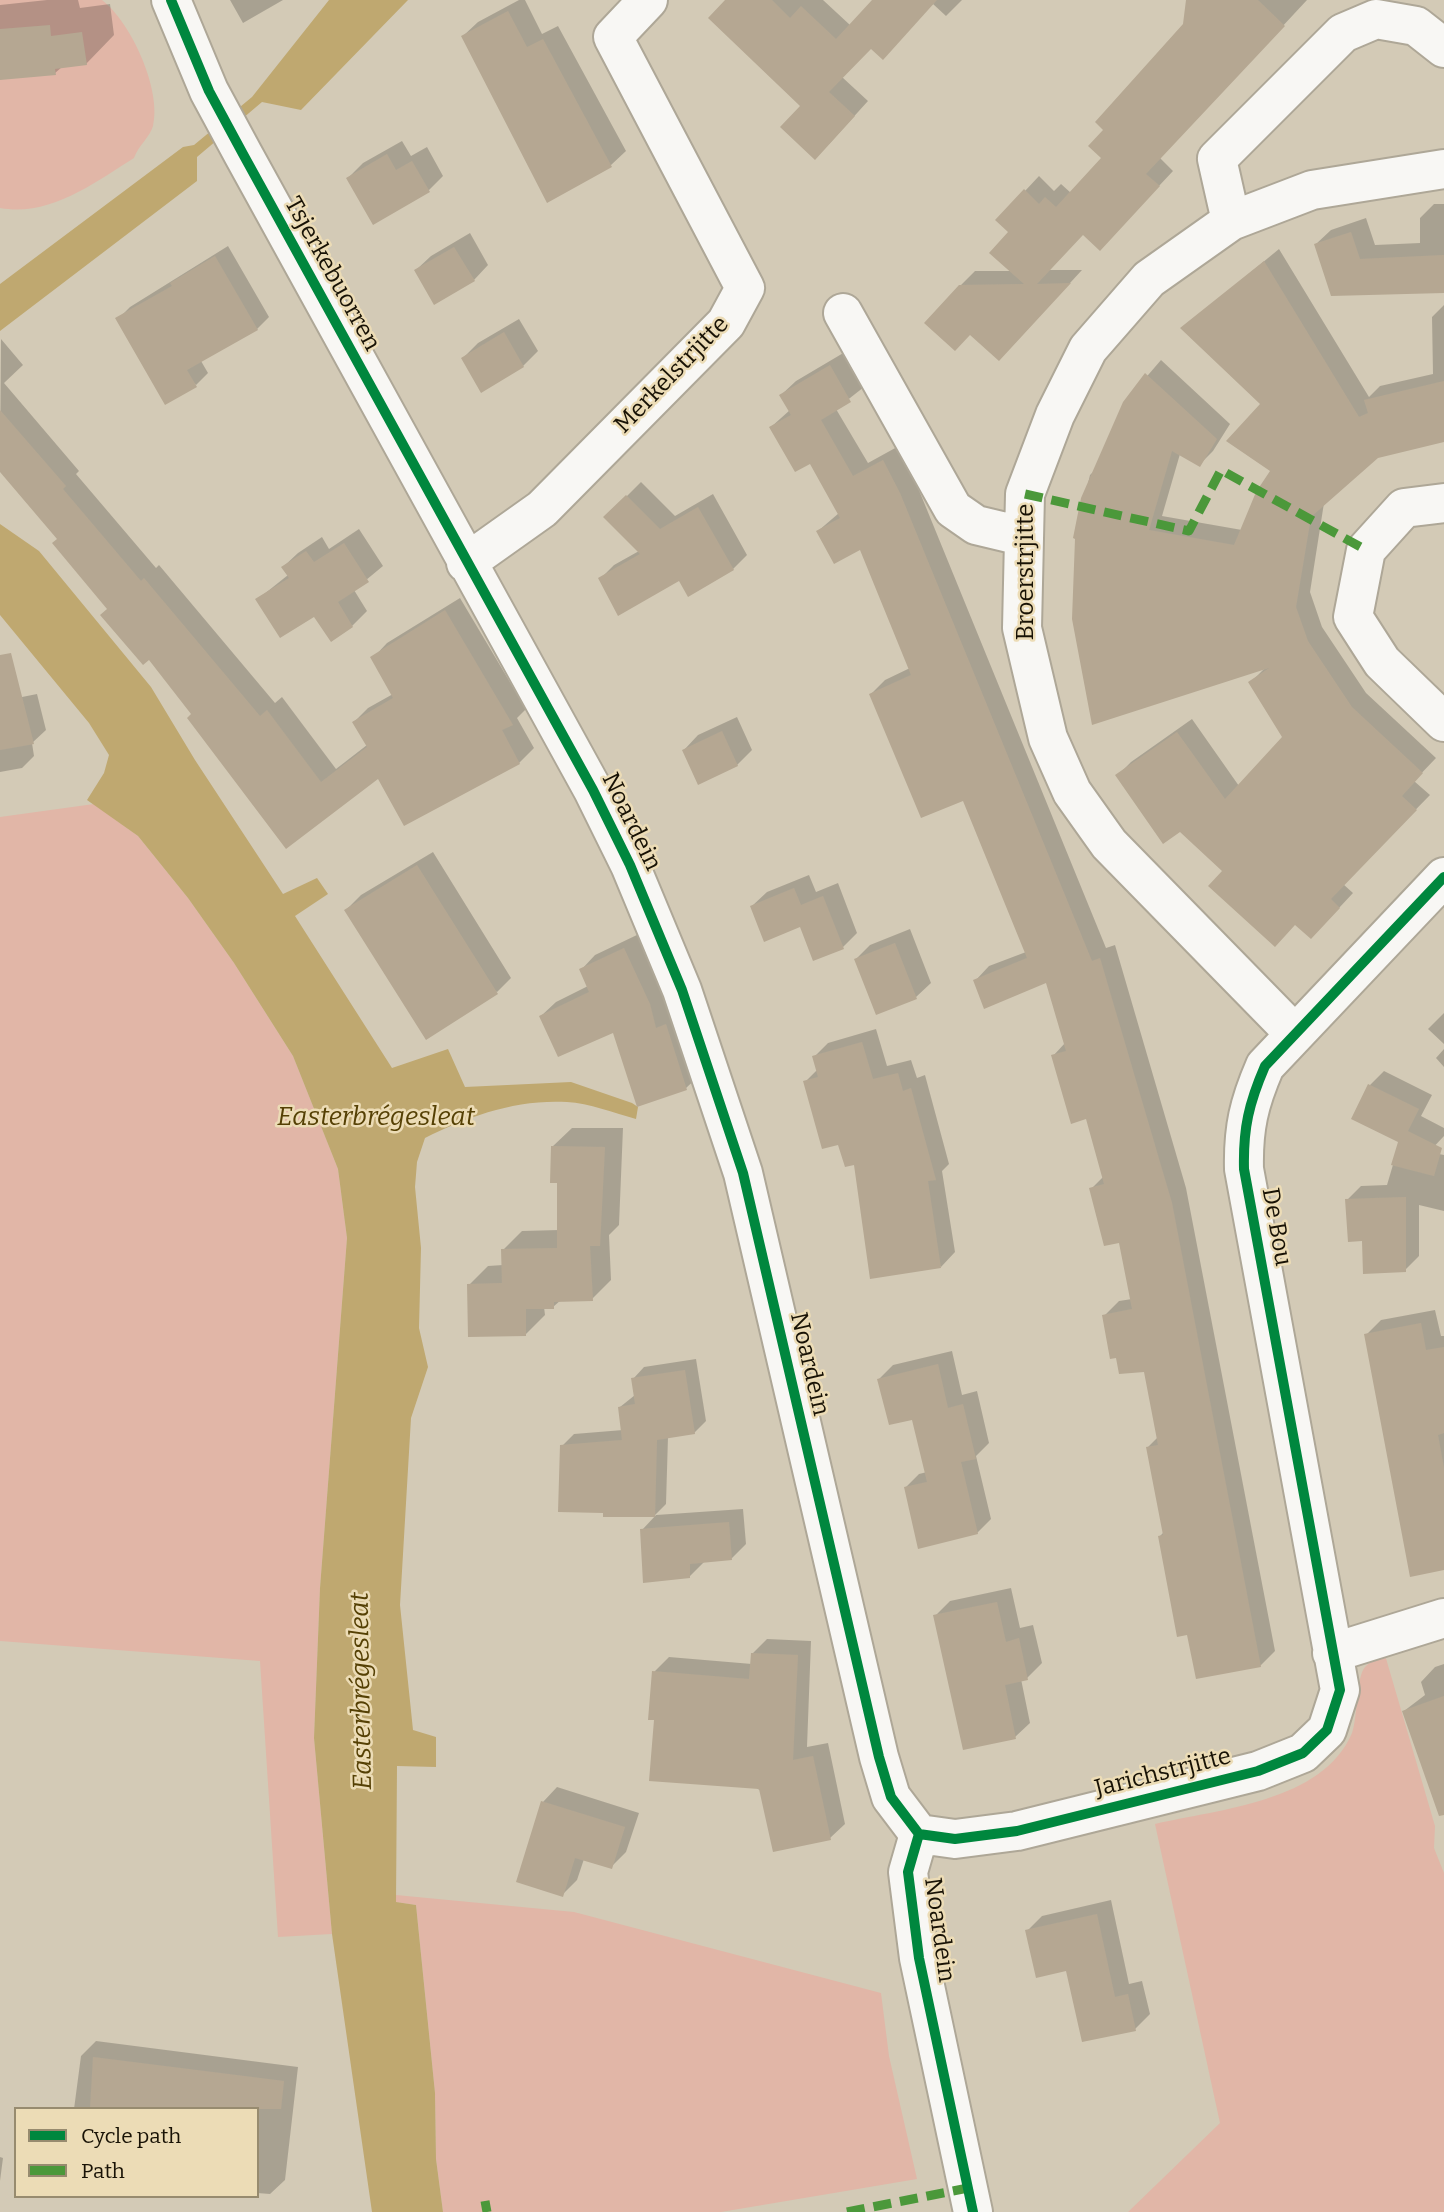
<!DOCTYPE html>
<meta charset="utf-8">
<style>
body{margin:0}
#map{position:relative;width:1444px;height:2212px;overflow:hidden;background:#d3cab6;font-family:Bitter,serif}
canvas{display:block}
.legend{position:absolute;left:14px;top:2107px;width:245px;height:91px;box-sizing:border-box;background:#ecdcb6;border:2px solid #978b6f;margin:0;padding:9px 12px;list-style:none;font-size:21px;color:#181205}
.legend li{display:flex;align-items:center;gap:14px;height:35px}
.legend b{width:35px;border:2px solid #978b6f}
</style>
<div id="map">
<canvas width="1444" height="2212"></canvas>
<ul class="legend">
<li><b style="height:9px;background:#00873e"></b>Cycle path</li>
<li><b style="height:9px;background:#4b983a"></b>Path</li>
</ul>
</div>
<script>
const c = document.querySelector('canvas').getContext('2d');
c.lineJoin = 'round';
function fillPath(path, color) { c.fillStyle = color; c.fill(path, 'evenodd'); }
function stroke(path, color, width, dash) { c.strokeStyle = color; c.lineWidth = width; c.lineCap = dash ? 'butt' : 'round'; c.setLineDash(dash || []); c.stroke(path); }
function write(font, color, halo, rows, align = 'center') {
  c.font = font + ' Bitter,serif'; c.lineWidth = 5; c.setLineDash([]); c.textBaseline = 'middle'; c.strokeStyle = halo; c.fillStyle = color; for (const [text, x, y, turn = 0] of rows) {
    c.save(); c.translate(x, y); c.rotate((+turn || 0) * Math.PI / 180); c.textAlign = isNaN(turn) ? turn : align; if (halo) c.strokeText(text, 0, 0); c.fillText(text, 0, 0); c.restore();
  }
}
const green = new Path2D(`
 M0 0H102C131 22 162 90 153 126 150 137 138 146 134 158 94 183 50 217 0 208Z
 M94 804 138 836 188 898 234 963 293 1056 338 1169 347 1238 320 1588 314 1738 332 1934 278 1937 260 1661 0 1641V817Z
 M1385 1655 1435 1826 1434 1848 1444 1873V2212H1128L1220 2123 1155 1824C1219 1809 1323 1802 1352 1733 1358 1717 1356 1674 1366 1666 1371 1661 1379 1658 1385 1655Z
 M396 1895 574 1912 881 1993 889 2056 917 2179 721 2212H443L436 2159 435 2093 416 1905 396 1902Z`);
const water = new Path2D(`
 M329 0H408L301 110 262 102 197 157V181L0 331V284L183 147 194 145 252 97Z
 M0 524 39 551 151 687 195 760 283 894 317 878 328 894 295 916 392 1068 448 1049 465 1087 571 1082 632 1103 638 1107 636 1119C614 1113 589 1103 567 1102 517 1099 468 1116 425 1138L417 1162 415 1187 421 1248 419 1328 428 1367 411 1418 400 1605 413 1730 436 1737V1767L397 1766 396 1902 416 1905 435 2093 436 2159 443 2212H372L332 1934 314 1738 320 1588 347 1238 338 1169 293 1056 234 963 188 898 138 836 87 800 104 773 109 755 89 723 0 615Z`);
const shadow = new Path2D(`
 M47 0H78L80 8 110 4 114 35 86 64 62 67 55 73 0 79V5Z
 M230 0H283L243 23Z
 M519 0H525L542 34 558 26 626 151 611 165 548 200 463 36 478 22Z
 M728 0H823L850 25 874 0H962L946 16 933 4 871 47 842 77 868 101 829 144Z
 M1193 0H1307L1160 158 1173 171 1114 234 1083 233 1049 270H1082L1013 345 971 333 960 286 975 271H1012L1011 232 1025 191 1039 176 1054 191 1061 184 1071 193 1104 158 1185 25Z
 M402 141 411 156 427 147 443 176 429 190 348 178 363 163Z
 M1434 204H1444V291L1316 244 1331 230 1366 218 1375 245 1420 243V218Z
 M470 233 488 265 474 280 416 270 431 256Z
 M228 246 269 317 257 329 201 361 208 373 196 385 118 319 130 307Z
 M1279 249 1369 397 1380 386 1433 374 1432 317 1444 305V440L1377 457 1324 503 1310 592 1322 627 1366 693 1436 758 1414 781 1430 795 1343 884 1353 893 1325 923 1117 776 1131 762 1192 719 1239 786 1284 737 1250 683 1266 667 1075 537 1090 475 1096 469 1124 403 1161 360 1230 424 1213 451 1199 465 1180 454 1162 516 1242 530 1272 471 1262 404 1183 328Z
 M519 319 538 351 523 366 463 358 478 343Z
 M1 339 23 365 4 383 79 471 76 474 156 568 159 565 275 703 282 697 336 769 367 745 354 722 368 708 393 694 373 658 387 643 460 598 526 709 517 718 534 748 519 763 405 824 379 776 286 846 193 713 109 609 59 539 0 470Z
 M845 352 864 387 836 409 868 463 897 447 914 478 1106 948 1115 945 1186 1188 1275 1651 1260 1666 1188 1632 1160 1536 1164 1532 1148 1447 1159 1436 1145 1370 1104 1316 1119 1301 1132 1299 1121 1241 1091 1189 1104 1176 1087 1117 1053 1056 1065 1043 1047 980 975 981 989 966 1026 952 964 799 871 694 885 680 910 668 861 548 818 531 839 513 811 462 771 427 790 410 781 395 796 381Z
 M641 482 675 516 713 494 747 555 733 569 680 578 600 579 614 565 639 551 606 517Z
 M359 529 383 566 354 590 367 611 352 626 258 599 288 575 283 567 298 553 322 537 329 549Z
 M0 688 2 701 37 694 46 730 32 743 34 756 22 768 0 772Z
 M737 717 752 750 737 765 684 750 698 735Z
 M433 852 511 978 497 992 346 910 361 895Z
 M809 875 816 892 838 883 857 933 843 947 801 925 752 906 767 892Z
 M910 929 931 983 916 997 856 959 870 945Z
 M639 934 701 1074 686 1088 614 1031 541 1016 556 1002 588 986 581 970 595 955Z
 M1444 1013V1044L1428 1029Z
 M876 1029 887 1066 911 1060 917 1078 925 1075 949 1164 942 1171 955 1252 941 1267 839 1143 805 1082 818 1069 814 1057 828 1043Z
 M1444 1049V1067L1436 1058Z
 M1384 1071 1432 1095 1421 1116 1444 1128V1136L1429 1152 1444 1155V1211L1419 1205V1256L1405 1270 1364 1239 1347 1200 1361 1186 1387 1185 1400 1141 1353 1119 1370 1085Z
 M572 1128H623L619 1225 609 1235 611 1280 592 1299 561 1300 553 1307H544L545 1315 525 1335 469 1285 488 1266 503 1265V1250L522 1231 559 1230V1181L552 1147Z
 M1435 1310 1441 1336H1444V1569L1366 1335 1381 1320Z
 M952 1351 962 1395 977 1391 989 1443 976 1456 991 1519 977 1533 905 1488 919 1474 927 1472 913 1417 879 1379 893 1365Z
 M696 1359 706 1421 694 1433 668 1437 666 1504 655 1515 562 1446 574 1434 623 1430 620 1407 635 1395 633 1379 644 1367Z
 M743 1509 746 1544 732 1558 704 1562 689 1577 642 1530 656 1515Z
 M1011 1588 1020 1628 1033 1625 1042 1663 1027 1678 1021 1679 1030 1723 1015 1737 935 1616 950 1601Z
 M767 1639 811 1641 807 1747 828 1743 845 1824 830 1838 655 1719 654 1672 669 1657 752 1664V1654Z
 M1444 1664V1766L1404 1711 1425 1695 1421 1682 1435 1667Z
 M557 1787 639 1813 626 1852 611 1867 584 1859 577 1880 562 1895 543 1802Z
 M1111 1900 1129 1984 1142 1981 1150 2014 1135 2029 1027 1931 1042 1916Z
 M96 2041 298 2067 285 2180 270 2194 257 2193V2109H74L81 2056Z
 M0 2157 3 2158 0 2181Z`);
const building = new Path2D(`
 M725 0H772L790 18 801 6 836 39 872 0H937L883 60 871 49 829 92 855 116 815 160 780 127 800 106 708 18Z
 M1186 0H1258L1285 26 1146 174 1160 186 1100 251 1083 235 1037 284 1071 283 999 361 970 335 955 351 924 323 959 285 1024 284 989 253 1008 232 995 220 1024 189 1039 204 1045 197 1056 207 1101 158 1088 146 1103 130 1095 122 1183 24Z
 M508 11 527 47 543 39 612 167 547 203 461 36Z
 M50 25 51 36 82 32 87 65 55 69 56 75 0 80V29Z
 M387 154 396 170 412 161 430 192 373 225 346 178Z
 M1351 232 1360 259 1444 255V293L1331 296 1314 244Z
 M454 247 475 281 434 305 414 270Z
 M215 256 258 330 187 370 197 387 165 405 115 318 172 286 170 283Z
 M1264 261 1359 417 1368 413 1364 400 1444 381V442L1378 458 1311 517 1296 607 1308 641 1352 707 1423 773 1402 796 1417 810 1331 899 1340 908 1311 939 1295 925 1275 947 1208 886 1222 871 1180 832 1163 844 1115 775 1177 732 1225 799 1282 737 1248 682 1269 668 1092 725 1072 619 1075 539 1073 538 1081 498 1123 402 1145 373 1217 439 1200 467 1172 451 1149 530 1234 545 1256 492 1270 471 1226 441 1260 404 1180 328Z
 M504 332 524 367 481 393 461 358Z
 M830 365 851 402 821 420 853 476 883 460 900 493 1092 961 1100 958 1172 1203 1261 1667 1196 1679 1187 1635 1177 1637 1158 1536 1163 1535 1146 1447 1158 1445 1144 1372 1119 1374 1116 1358 1110 1359 1102 1315 1132 1309 1119 1243 1104 1246 1089 1188 1104 1184 1086 1119 1071 1124 1051 1055 1066 1051 1046 983 984 1009 973 980 1027 958 963 801 921 818 869 694 911 675 860 550 834 564 816 531 840 518 810 464 795 472 769 427 791 415 779 395Z
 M0 410 66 486 63 489 141 581 144 578 260 716 267 710 321 782 367 747 352 722 393 698 370 657 445 610 513 725 502 730 520 764 404 826 378 779 286 849 187 718 191 714 149 660 143 665 100 615 107 609 52 543 57 539 0 472Z
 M626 495 660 529 698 507 734 570 688 597 679 581 618 616 598 578 640 554 603 517Z
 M344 543 369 582 338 602 353 627 331 642 314 617 280 638 255 599 289 578 281 567 306 551 314 562Z
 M11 653 34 744 0 750V655Z
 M722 731 738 766 698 785 682 750Z
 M417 865 498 994 426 1040 344 910Z
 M794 888 801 905 823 896 844 949 813 961 800 927 764 942 750 906Z
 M895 943 917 999 876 1015 854 959Z
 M624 948 650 1004 656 1028 666 1024 687 1090 637 1107 613 1033 558 1057 539 1016 589 992 579 969Z
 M862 1042 873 1079 898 1073 903 1091 911 1088 936 1180 928 1181 941 1268 870 1279 854 1165 845 1167 838 1145 822 1149 803 1081 818 1077 812 1056Z
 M1368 1084 1419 1109 1408 1131 1442 1148 1434 1176 1391 1165 1398 1142 1351 1119Z
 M551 1146 605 1147 600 1246H590L593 1301 554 1302V1309H526V1336L468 1337 467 1284 502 1283 501 1249 557 1248V1183H550Z
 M1406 1197V1272L1363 1274 1362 1241 1348 1242 1345 1199Z
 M1421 1323 1426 1350 1444 1347V1433L1438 1435 1444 1468V1570L1410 1577 1364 1334Z
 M938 1364 948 1408 963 1404 976 1459 961 1462 978 1534 918 1549 904 1487 927 1482 912 1420 889 1425 877 1379Z
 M685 1370 695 1434 657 1440 655 1517H603V1513L558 1512 560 1445 622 1440 618 1407 635 1404 631 1378Z
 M729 1522 732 1560 690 1564V1578L643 1583 640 1529Z
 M997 1602 1006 1642 1019 1638 1028 1680 1005 1685 1016 1739 963 1750 933 1615Z
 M751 1653 798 1655 793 1760 813 1756 831 1840 773 1852 759 1789 649 1781 654 1720H648L652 1671 749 1679Z
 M1444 1696V1815L1439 1816 1402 1711Z
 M541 1801 625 1827 612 1869 575 1858 563 1897 516 1882Z
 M1097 1914 1115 1997 1128 1994 1136 2031 1082 2042 1066 1971 1036 1978 1025 1930Z
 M93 2057 284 2081 281 2109H90Z`);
const minor = new Path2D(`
 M171 0 209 91 243 154 593 790 630 865 682 990 743 1173 879 1757 891 1797 919 1834
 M1231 221 1217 159 1343 33 1376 19 1416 26 1444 48
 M843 313 953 509 976 525 1022 536
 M1444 503 1404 508 1366 550 1353 617 1382 662 1444 722
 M466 563 542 509 726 323 745 288 613 37 648 0
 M1294 1033 1109 844 1072 792 1048 738 1022 628 1025 494 1055 415 1088 349 1149 279 1231 221 1312 190 1444 169
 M1332 1653 1444 1618
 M919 1834 955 1839 1017 1831 1258 1771 1303 1753 1327 1730 1340 1690 1244 1169C1243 1128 1249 1103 1265 1066L1444 877
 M919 1834 908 1872 919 1958 973 2212`);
const quiet = new Path2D(`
 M1025 494 1189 531 1221 470 1366 550
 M485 2201 487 2212
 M847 2212 968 2188`);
const cycleway = new Path2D(`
 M171 0 209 91 243 154 593 790 630 865 682 990 743 1173 879 1757 891 1797 919 1834
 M919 1834 955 1839 1017 1831 1258 1771 1303 1753 1327 1730 1340 1690 1244 1169C1243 1128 1249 1103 1265 1066L1444 877
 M919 1834 908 1872 919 1958 973 2212`);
const streetNames = [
 ["Tsjerkebuorren",332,274,61],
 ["Merkelstrjitte",672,375,-46],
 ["Broerstrjitte",1026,572,-90],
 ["Noardein",631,822,64],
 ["De Bou",1276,1227,80],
 ["Noardein",809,1364,77],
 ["Jarichstrjitte",1163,1773,-14],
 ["Noardein",939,1930,82]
];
const waterNames = [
 ["Easterbrégesleat",376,1118],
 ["Easterbrégesleat",362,1691,-91]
];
fillPath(green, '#e1b6a7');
fillPath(water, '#bfa870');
fillPath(shadow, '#0003');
fillPath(building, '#b5a792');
stroke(minor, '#aea797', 42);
stroke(minor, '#f8f7f4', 38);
stroke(quiet, '#4b983a', 9, [18, 9]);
stroke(cycleway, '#00873e', 10);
write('24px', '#181205', '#ecdcb6', streetNames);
write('italic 26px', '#554004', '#ecdcb6', waterNames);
</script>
